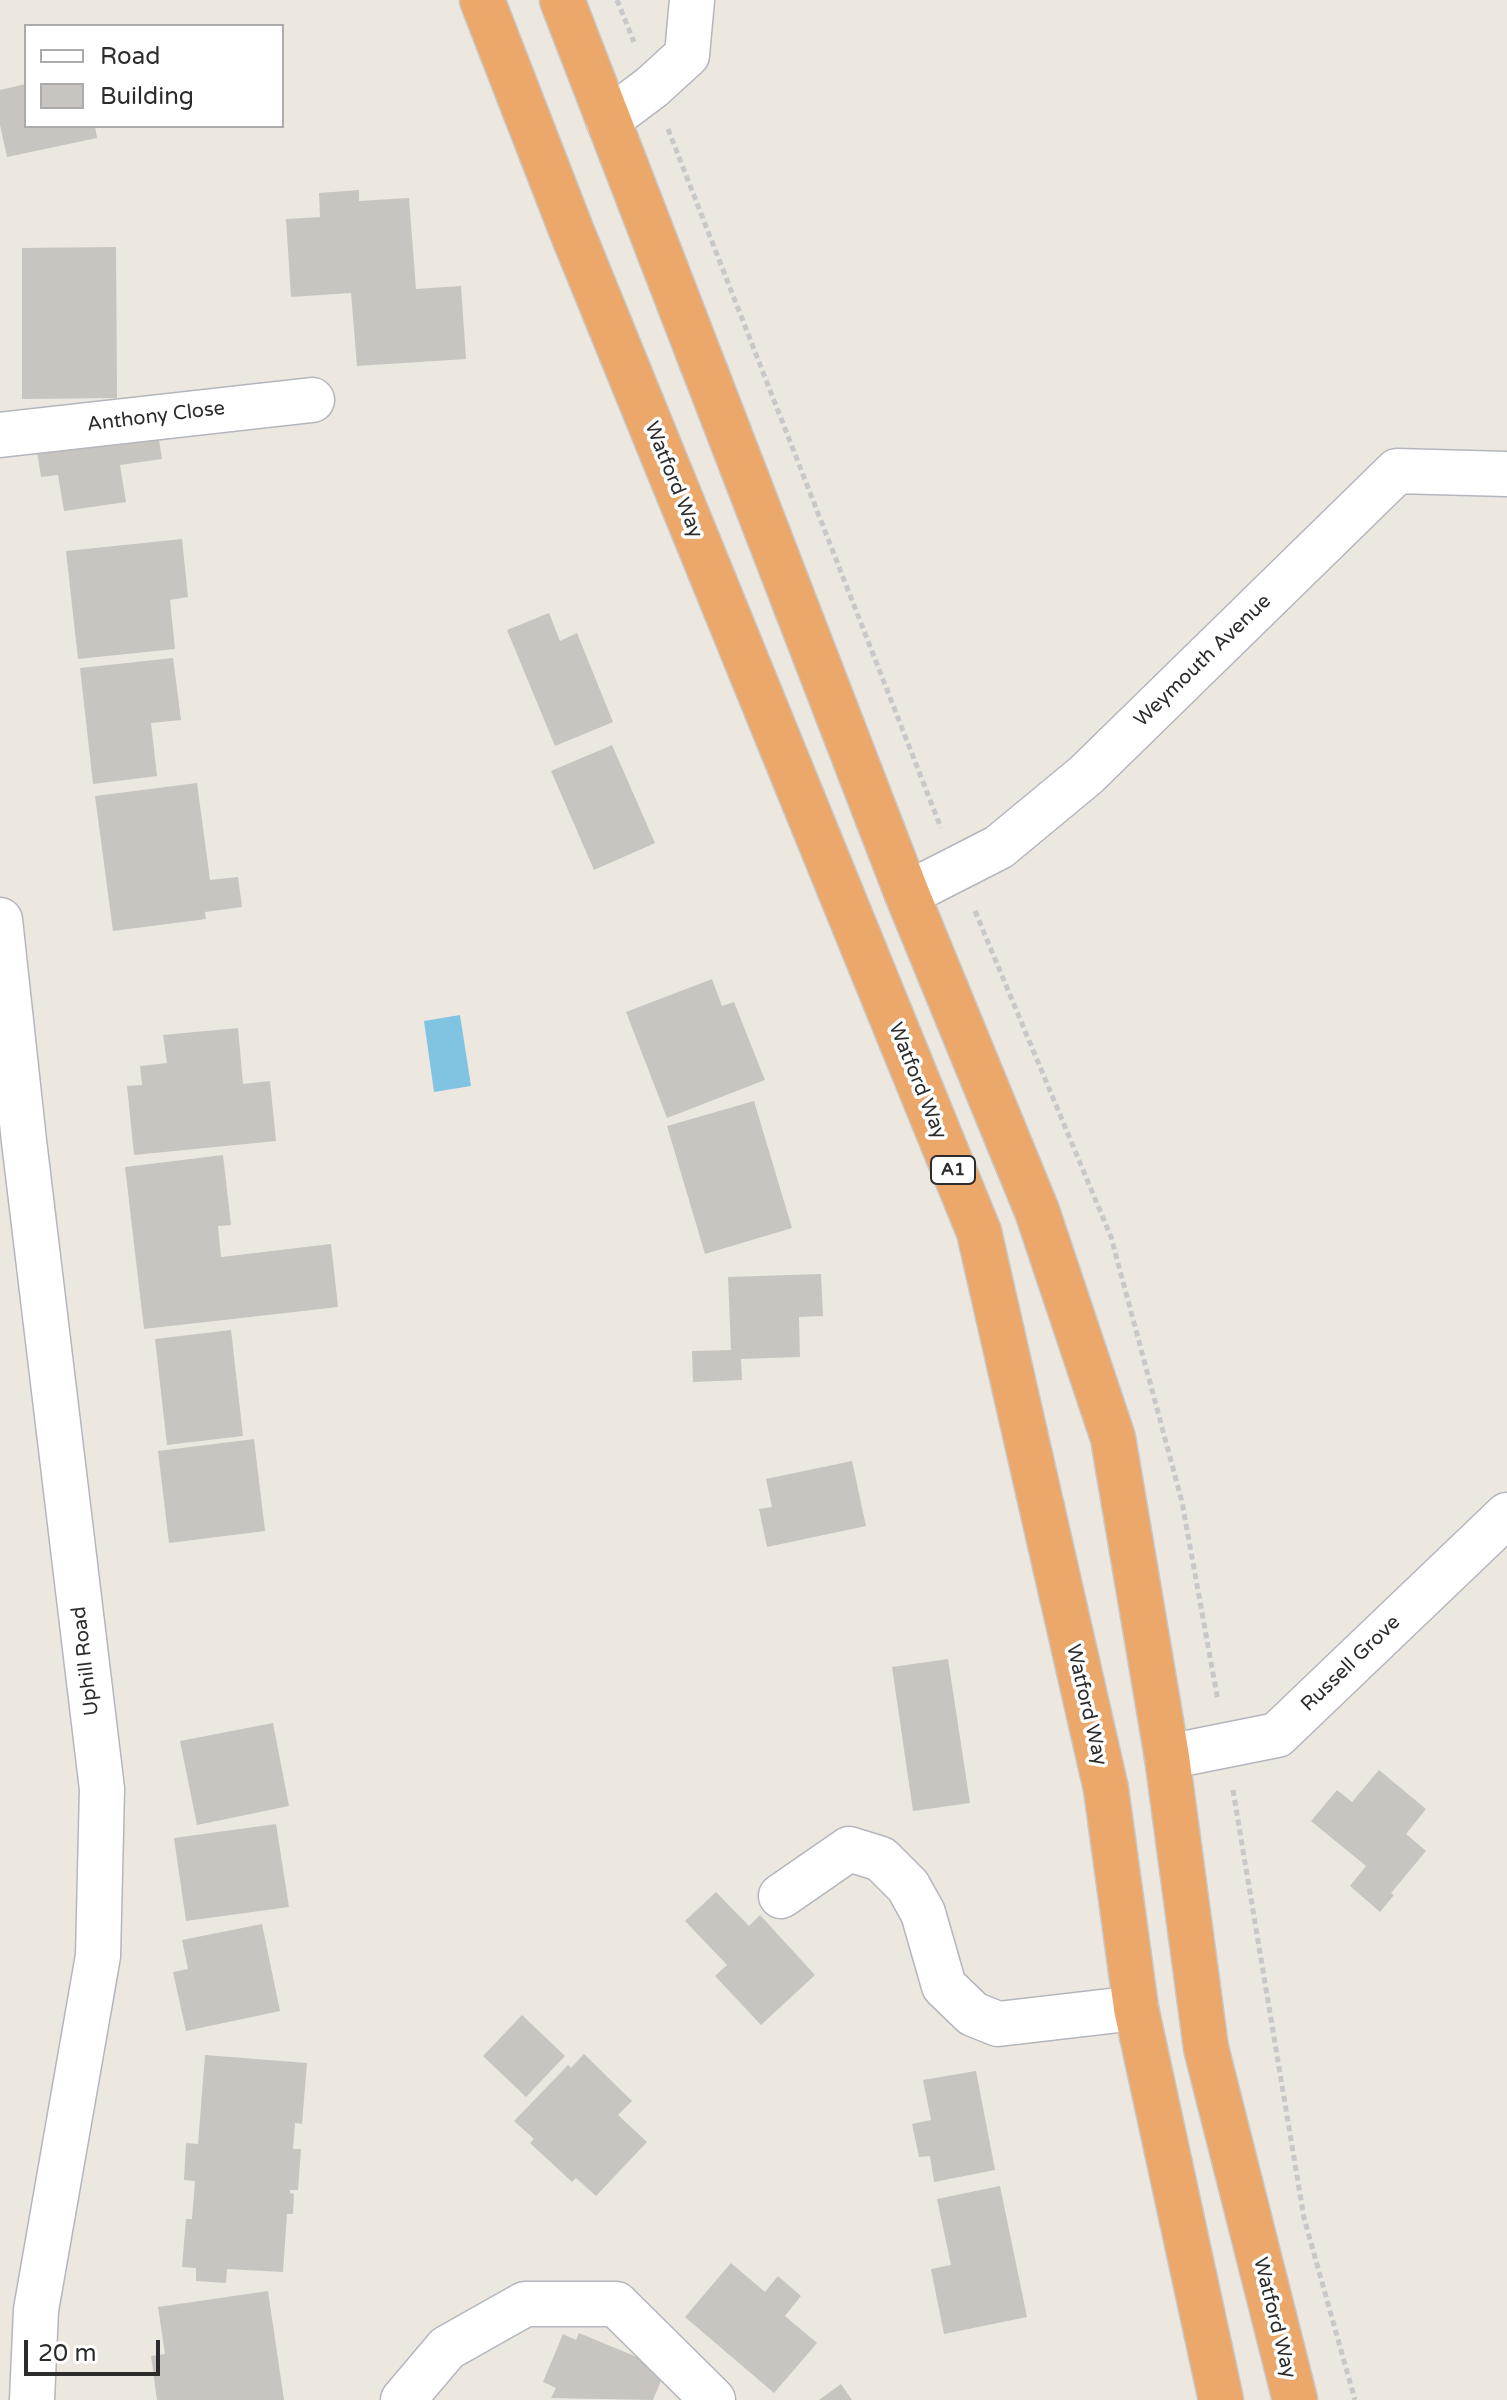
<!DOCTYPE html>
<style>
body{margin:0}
#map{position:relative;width:1507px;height:2400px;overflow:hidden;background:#ece8e0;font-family:"Varela Round",sans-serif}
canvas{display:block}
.legend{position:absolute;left:24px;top:24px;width:260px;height:104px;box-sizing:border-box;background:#fff;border:2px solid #ababab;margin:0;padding:10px 14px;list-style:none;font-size:24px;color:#2c2c2c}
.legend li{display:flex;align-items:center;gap:16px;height:40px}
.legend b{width:40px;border:2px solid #ababab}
.scale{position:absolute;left:24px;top:2340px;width:136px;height:36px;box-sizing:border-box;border:4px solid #2c2c2c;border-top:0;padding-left:10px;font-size:24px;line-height:28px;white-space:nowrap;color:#2c2c2c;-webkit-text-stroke:6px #fff;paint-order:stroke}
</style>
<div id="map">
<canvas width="1507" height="2400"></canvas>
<ul class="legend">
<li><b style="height:10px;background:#fff"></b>Road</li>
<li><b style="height:22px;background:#c8c4bf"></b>Building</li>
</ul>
<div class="scale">20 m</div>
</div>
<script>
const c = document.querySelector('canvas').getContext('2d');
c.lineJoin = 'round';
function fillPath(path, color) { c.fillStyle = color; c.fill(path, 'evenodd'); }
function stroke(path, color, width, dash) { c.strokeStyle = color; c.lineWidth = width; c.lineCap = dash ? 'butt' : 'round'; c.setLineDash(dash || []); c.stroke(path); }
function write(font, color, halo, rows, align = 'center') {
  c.font = font + ' "Varela Round",sans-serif'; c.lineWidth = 7; c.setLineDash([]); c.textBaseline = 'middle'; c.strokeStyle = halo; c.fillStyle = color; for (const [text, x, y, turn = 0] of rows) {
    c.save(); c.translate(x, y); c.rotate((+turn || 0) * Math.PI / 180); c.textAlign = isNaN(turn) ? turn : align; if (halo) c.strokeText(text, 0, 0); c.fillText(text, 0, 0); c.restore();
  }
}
const water = new Path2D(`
 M460 1015 471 1086 434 1092 424 1021Z`);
const building = new Path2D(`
 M26 84V126H95L97 138 7 157 0 125V90Z
 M359 190V201L409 198 416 289 461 286 466 359 357 366 351 293 291 297 286 219 320 217 319 193Z
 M116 247 117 398 22 399V248Z
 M156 421 162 459 120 465 126 502 64 511 58 475 41 477 35 439Z
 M182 539 188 597 170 600 175 649 78 659 66 551Z
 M549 613 560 641 577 633 613 722 555 746 507 630Z
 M173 658 181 720 151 723 157 776 93 784 80 668Z
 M612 745 655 843 594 870 551 771Z
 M197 783 210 880 238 877 242 907 205 912 206 919 113 931 95 796Z
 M712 979 722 1006 734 1002 765 1080 667 1118 626 1012Z
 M238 1028 243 1084 270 1081 276 1141 134 1155 127 1086 142 1085 140 1066 167 1063 163 1035Z
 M754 1101 792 1228 705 1254 667 1126Z
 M223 1155 231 1225 218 1226 221 1257 331 1244 338 1307 144 1329 125 1167Z
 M821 1274 823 1316 799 1317 800 1357 741 1359 742 1380 693 1382 692 1351 731 1350 728 1277Z
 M231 1330 243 1436 167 1445 155 1339Z
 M254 1439 265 1531 169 1543 158 1451Z
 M852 1461 866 1526 767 1547 759 1509 772 1507 766 1479Z
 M948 1659 970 1803 913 1811 892 1667Z
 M273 1723 289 1806 197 1825 180 1741Z
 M1379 1770 1426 1809 1406 1834 1426 1851 1391 1893 1394 1895 1380 1912 1350 1886 1366 1866 1311 1821 1337 1790 1352 1802Z
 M276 1824 289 1907 186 1921 174 1838Z
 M716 1892 749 1926 760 1915 815 1975 761 2025 715 1976 727 1965 685 1921Z
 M262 1924 280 2011 186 2031 173 1972 188 1969 182 1940Z
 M522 2015 565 2056 526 2097 483 2056Z
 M584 2054 632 2101 618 2115 647 2142 596 2196 576 2178 572 2182 530 2143 534 2139 514 2121 568 2065 571 2068Z
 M205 2055 307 2063 302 2124 295 2123 293 2149H301L298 2190H290V2193L294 2194 293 2214H287L283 2272 227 2269 226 2283 196 2281V2268L182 2267 186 2219H192L195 2181 184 2180 186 2143 198 2144Z
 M976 2071 995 2170 934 2182 930 2156 919 2157 912 2124 931 2120 923 2080Z
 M1000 2186 1027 2317 944 2334 931 2269 951 2265 937 2199Z
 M731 2263 765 2292 778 2276 801 2296 785 2316 817 2343 774 2393 685 2317Z
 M268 2291 284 2400H157L151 2356 165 2354 158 2307Z
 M579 2333 666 2369 653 2400 551 2398 556 2388 543 2382 563 2334 576 2340Z
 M841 2384 852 2400H819Z`);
const path = new Path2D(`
 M617 0 634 42
 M668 129 941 828
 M975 911 1111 1237 1182 1502 1218 1701
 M1233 1790 1304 2218 1355 2400`);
const minor = new Path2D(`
 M608 120 652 87 687 55 692 0
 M0 435 312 400
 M907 894 999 847 1086 775 1397 471 1507 474
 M0 920 24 1141 102 1789 98 1956 36 2310 32 2400
 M1167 1757 1277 1735 1507 1515
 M781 1896 849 1849 881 1859 908 1886 923 1913 944 1986 973 2014 998 2024 1136 2008
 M403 2400 447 2348 525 2304H616L713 2400`);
const highway = new Path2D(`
 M482 0 572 232 979 1232 1106 1789 1136 2008 1221 2400
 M562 0 907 894 1037 1211 1113 1438 1167 1757 1206 2048 1295 2400`);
const shields = [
 [953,1170,44]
];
const shieldNames = [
 ["A1",953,1170]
];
const streetNames = [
 ["Anthony Close",156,417,-7],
 ["Watford Way",673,480,68],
 ["Weymouth Avenue",1203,661,-44],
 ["Watford Way",917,1081,68],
 ["Uphill Road",86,1661,-97],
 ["Russell Grove",1351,1664,-44],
 ["Watford Way",1086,1705,77],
 ["Watford Way",1274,2318,76]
];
fillPath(water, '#80c4e2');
fillPath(building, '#c8c4bf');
stroke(minor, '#b4b6be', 47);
stroke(highway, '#c8c8c8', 47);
stroke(path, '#c8c8c8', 5, [6, 4]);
stroke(minor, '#fff', 44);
stroke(highway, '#eca86b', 44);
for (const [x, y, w] of shields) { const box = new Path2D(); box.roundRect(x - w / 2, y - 14, w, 28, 6); c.fillStyle = '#fff'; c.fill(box); stroke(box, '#2c2c2c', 2); }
write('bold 18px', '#2c2c2c', null, shieldNames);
write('20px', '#2c2c2c', '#fff', streetNames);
</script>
